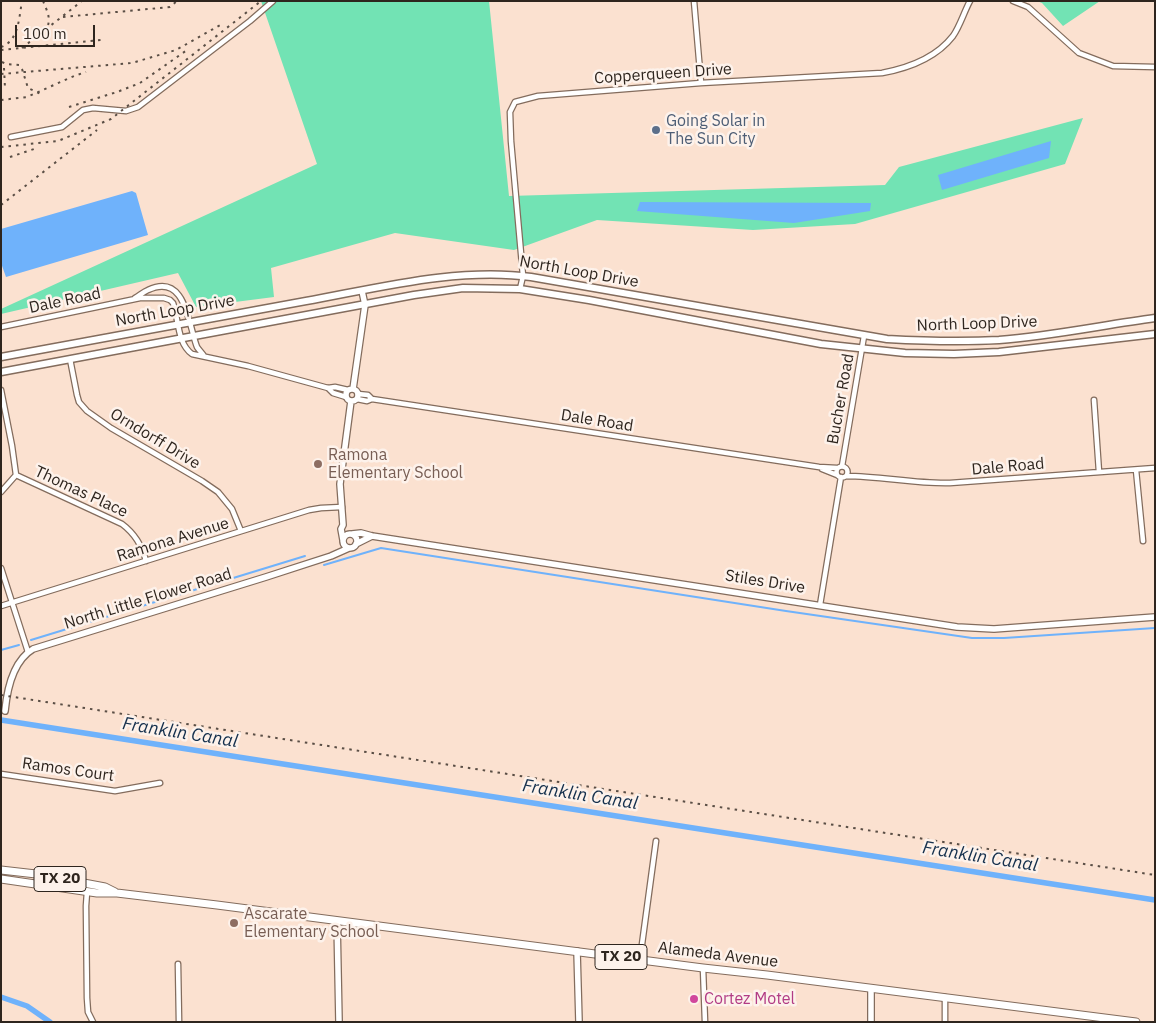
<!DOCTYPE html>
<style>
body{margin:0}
#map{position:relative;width:1156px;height:1023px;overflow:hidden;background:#fbe1d0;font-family:"IBM Plex Sans",sans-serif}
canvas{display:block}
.frame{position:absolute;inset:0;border:2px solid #2e251e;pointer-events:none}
.scale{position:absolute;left:15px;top:25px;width:80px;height:22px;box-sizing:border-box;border:2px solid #2e251e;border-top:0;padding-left:6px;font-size:15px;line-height:18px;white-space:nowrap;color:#2e251e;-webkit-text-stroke:4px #fdf2eb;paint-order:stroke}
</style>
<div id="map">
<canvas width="1156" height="1023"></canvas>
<div class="frame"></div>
<div class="scale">100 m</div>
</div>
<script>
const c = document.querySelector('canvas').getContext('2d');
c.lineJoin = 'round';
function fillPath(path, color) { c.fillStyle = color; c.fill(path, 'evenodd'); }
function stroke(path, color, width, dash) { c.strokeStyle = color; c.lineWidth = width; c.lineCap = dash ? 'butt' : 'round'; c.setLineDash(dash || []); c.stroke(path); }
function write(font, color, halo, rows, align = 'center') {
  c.font = font + ' "IBM Plex Sans",sans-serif'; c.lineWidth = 5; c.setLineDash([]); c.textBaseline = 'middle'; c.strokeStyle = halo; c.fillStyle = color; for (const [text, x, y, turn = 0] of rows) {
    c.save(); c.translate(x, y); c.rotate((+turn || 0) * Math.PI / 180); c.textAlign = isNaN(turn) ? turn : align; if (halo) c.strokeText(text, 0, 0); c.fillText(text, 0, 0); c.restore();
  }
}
const green = new Path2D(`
 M261 1H489L509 196 885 185 899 167 1083 118 1065 164 855 224 753 230 597 220 514 250 395 233 271 268 274 297 196 307 178 273 1 314V309L317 164Z
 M1037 1H1100L1063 26 1042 3Z`);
const water = new Path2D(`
 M1051 141 1049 158 942 190 938 175Z
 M132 191 136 193 148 235 6 277 1 263V229Z
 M640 202 871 203 870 211 794 223 637 211Z`);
const stream = new Path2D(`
 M324 565 381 548 786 611 972 638H1004L1155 628
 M31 640 305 556
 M1 650 19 645`);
const canal = new Path2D(`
 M1 720 1155 900
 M1 997 27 1006 50 1022`);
const minor = new Path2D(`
 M694 1 701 83
 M1013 1 1028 7 1079 53 1113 66 1155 67
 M11 137 62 127 83 110 93 108 126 111 138 107 250 21 273 1
 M520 289 523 276 511 141 510 112 515 102 538 96 701 83 882 73C909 68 936 58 953 36 960 26 964 12 970 1
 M135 298C139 296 143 292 148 290 186 272 188 324 197 347 199 350 202 353 204 356
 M1 327 140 298H164L170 300 173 303C179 320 177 343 192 354L248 366 328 388 335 387 348 390
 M70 359 77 395 79 402 87 411 111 428 202 481 218 492 232 509 241 531
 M328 388 333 393 346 397
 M1 390 12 446 16 475 1 492
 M358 394 368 395 372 399
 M357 399 367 401 372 399 819 467 837 468
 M1094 400 1099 472
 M842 466 864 336
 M836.5 472a5.5 5.5 0 1 1 11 0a5.5 5.5 0 1 1-11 0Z
 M822 469 837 475
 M1136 470 1143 541
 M16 475 122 524C134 533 142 545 146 561
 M846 476C881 476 915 484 950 483L1155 468
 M1 568 28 652
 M820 605 841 477
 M1 606 309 510 321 508 342 507
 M1 774 115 791 160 783
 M87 892 86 906 87 998 88 1012 93 1022
 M640 959 656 841
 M178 964 179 1022
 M703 968 705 1022
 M945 997V1022`);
const tertiary = new Path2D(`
 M346 395a6 6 0 1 1 12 0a6 6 0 1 1-12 0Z
 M353 389 365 305 362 291
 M343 541a7 7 0 1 1 14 0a7 7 0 1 1-14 0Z
 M352 534 361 533 372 536 957 627 994 629 1155 617
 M343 540 341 529 343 525 340 484 351 401
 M356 544 372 536
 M5 711C7 690 13 661 33 649L266 577 331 556 349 548
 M337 921 339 1022
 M577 951 579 1022
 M871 1022V988`);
const secondary = new Path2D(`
 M1 357C103 338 205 320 306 301 378 288 458 267 531 277L887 339C924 341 962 342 999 340 1051 336 1103 325 1155 318
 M1 372 414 295 463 288 520 289 589 300 821 344 905 353 954 354 999 352 1155 334`);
const primary = new Path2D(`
 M1 870 36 874 105 887 115 892
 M1 879 97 893H117L217 905 703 968 767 975 1136 1022`);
const rail = new Path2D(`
 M43 1C47 11 52 19 46 30
 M63 17 170 7 177 1
 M1 47C19 41 19 17 22 1
 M22 48 82 1
 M1 50 101 40
 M2 62 6 64 19 65 22 69 28 88 41 94
 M4 68 5 88
 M1 74 132 63 176 50 222 24
 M1 100 27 97 74 76 86 72
 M69 107 117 92 140 83 187 50
 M1 147 58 141 111 119 261 1
 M10 157 34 149
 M1 205 97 130
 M1 695 1155 875`);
const markers = [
 [656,130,5,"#5c6f8a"],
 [318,464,5,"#8d6e63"],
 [234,923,5,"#8d6e63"],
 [694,999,5,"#d1479c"]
];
const shields = [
 [60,879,52],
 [621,957,52]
];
const shieldNames = [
 ["TX 20",60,879],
 ["TX 20",621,957]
];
const streetNames = [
 ["Copperqueen Drive",663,74,-4],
 ["North Loop Drive",579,272,10],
 ["Dale Road",65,301,-12],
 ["North Loop Drive",175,311,-10],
 ["North Loop Drive",977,324,-2],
 ["Bucher Road",841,399,-80],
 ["Dale Road",597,421,9],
 ["Orndorff Drive",155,439,31],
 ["Dale Road",1008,467,-5],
 ["Thomas Place",81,492,25],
 ["Ramona Avenue",173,540,-17],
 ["Stiles Drive",765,582,9],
 ["North Little Flower Road",148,599,-17],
 ["Ramos Court",68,770,8],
 ["Alameda Avenue",718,955,7]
];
const serviceNames = [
 ["Going Solar in",666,121],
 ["The Sun City",666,139]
];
const educationNames = [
 ["Ramona",328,455],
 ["Elementary School",328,473],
 ["Ascarate",244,914],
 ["Elementary School",244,932]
];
const hotelNames = [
 ["Cortez Motel",704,999]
];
const waterNames = [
 ["Franklin Canal",180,733,9],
 ["Franklin Canal",580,795,9],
 ["Franklin Canal",980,857,9]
];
fillPath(green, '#72e3b4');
fillPath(water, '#6fb2fb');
stroke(stream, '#6fb2fb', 2);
stroke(canal, '#6fb2fb', 5.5);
stroke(minor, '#836c5d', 7);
stroke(tertiary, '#836c5d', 8);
stroke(secondary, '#836c5d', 9);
stroke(primary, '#836c5d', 9);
stroke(minor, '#fff', 4.5);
stroke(tertiary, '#fff', 5.5);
stroke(secondary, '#fff', 6);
stroke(primary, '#fff', 7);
stroke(rail, '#5a4e45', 2, [2.5, 5]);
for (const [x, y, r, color] of markers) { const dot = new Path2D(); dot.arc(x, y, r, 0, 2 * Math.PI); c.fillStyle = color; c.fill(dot); stroke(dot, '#fdf2eb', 2); }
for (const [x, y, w] of shields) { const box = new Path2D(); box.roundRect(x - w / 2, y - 12.5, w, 25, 4); c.fillStyle = '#fdf2eb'; c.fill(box); stroke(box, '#2e251e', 1); }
write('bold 15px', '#2e251e', null, shieldNames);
write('16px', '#2e251e', '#fdf2eb', streetNames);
write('16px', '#4e5e75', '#fdf2eb', serviceNames, 'left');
write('16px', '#785e54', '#fdf2eb', educationNames, 'left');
write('16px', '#b23c85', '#fdf2eb', hotelNames, 'left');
write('italic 18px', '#142f4c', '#fdf2eb', waterNames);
</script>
